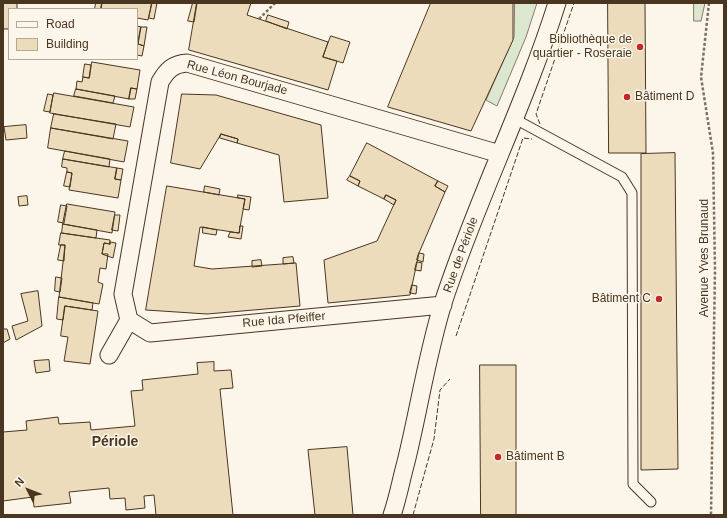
<!DOCTYPE html>
<meta charset="utf-8">
<style>
body{margin:0}
#map{position:relative;width:727px;height:518px;overflow:hidden;background:#fbf6e9;font-family:Arial,sans-serif}
canvas{display:block}
.frame{position:absolute;inset:0;border:4px solid #4a3520;pointer-events:none}
.legend{position:absolute;left:8px;top:8px;width:130px;height:52px;box-sizing:border-box;background:#fbf6e9;border:1px solid #b4a999;margin:0;padding:5px 7px;list-style:none;font-size:12px;color:#4a3520}
.legend li{display:flex;align-items:center;gap:8px;height:20px}
.legend b{width:20px;border:1px solid #b4a999}
.north{position:absolute;left:8px;top:470px;width:40px;height:40px;-webkit-text-stroke:3px #fbf6e9;paint-order:stroke;rotate:312deg;font-size:11px;font-weight:700;line-height:16px;text-align:center;color:#4a3520}
.north::after{content:'';display:block;margin:auto;width:14px;height:18px;background:#4a3520;clip-path:polygon(50% 0,100% 100%,50% 72%,0 100%)}
</style>
<div id="map">
<canvas width="727" height="518"></canvas>
<div class="frame"></div>
<ul class="legend">
<li><b style="height:5px;background:#fbf6e9"></b>Road</li>
<li><b style="height:11px;background:#ecdcbc"></b>Building</li>
</ul>
<div class="north">N</div>
</div>
<script>
const c = document.querySelector('canvas').getContext('2d');
c.lineJoin = 'round';
function fillPath(path, color) { c.fillStyle = color; c.fill(path, 'evenodd'); }
function stroke(path, color, width, dash) { c.strokeStyle = color; c.lineWidth = width; c.lineCap = dash ? 'butt' : 'round'; c.setLineDash(dash || []); c.stroke(path); }
function write(font, color, halo, rows, align = 'center') {
  c.font = font + ' Arial,sans-serif'; c.lineWidth = 3; c.setLineDash([]); c.textBaseline = 'middle'; c.strokeStyle = halo; c.fillStyle = color; for (const [text, x, y, turn = 0] of rows) {
    c.save(); c.translate(x, y); c.rotate((+turn || 0) * Math.PI / 180); c.textAlign = isNaN(turn) ? turn : align; if (halo) c.strokeText(text, 0, 0); c.fillText(text, 0, 0); c.restore();
  }
}
const green = new Path2D(`
 M515 3H537L526 37 497 106 486 100 514 37Z
 M694 3H705L701 21H694Z`);
const building = new Path2D(`
 M3 3H17V9H9V29H3Z
 M96 3H102L101 9H95Z
 M102 3H152L148 20 137 18V9H101Z
 M152 3H157L154 19 149 18Z
 M193 3H197L194 22 188 21Z
 M197 3H251L247 15 328 42 323 57 337 61 328 90 189 50Z
 M431 3H513V40L471 131 388 107Z
 M608 3H645L646 153H609Z
 M268 15 289 22 287 29 266 21Z
 M137 26 141 27 138 44 144 46 142 56 137 55Z
 M141 27H147L144 46 138 44Z
 M331 36 350 42 343 63 323 57Z
 M92 62 140 70 137 89 131 88 129 99 76 89 77 81 82 82 83 77 89 78Z
 M85 64 91 65 89 78 83 77Z
 M131 88 137 89 135 99H129Z
 M76 89 115 96 113 103 74 96Z
 M54 93 134 107 130 127 50 113Z
 M48 94 53 95 50 112 44 111Z
 M182 94 216 95 321 125 328 198 284 202 279 155 237 143 238 139 221 134 200 169 171 163Z
 M54 114 116 124 113 139 51 128Z
 M26 125 27 138 6 140 4 127Z
 M51 128 128 141 124 162 48 148Z
 M221 134 238 139 237 143 220 138Z
 M367 143 438 181 435 186 445 192 419 253 410 295 328 303 324 260 377 241 396 200 386 195 384 199 358 186 360 181 350 176Z
 M65 151 110 159 109 167 63 159Z
 M675 153 678 469 641 470V154Z
 M63 159 117 168 115 179 121 180 118 198 69 190 72 173 67 172V168L62 167Z
 M117 168 123 169 121 180 115 179Z
 M67 172 72 173 70 187 64 186Z
 M350 176 360 181 358 186 347 180Z
 M438 181 448 186 445 192 435 186Z
 M167 186 245 199 239 233 200 227 194 266 212 269 296 263 300 306 207 314 146 310Z
 M205 186 220 189 219 195 204 192Z
 M238 195 251 197 249 210 243 209 245 199 238 198Z
 M386 195 396 200 394 205 384 199Z
 M27 196 28 205 19 206 18 197Z
 M67 204 115 212 112 233 63 224Z
 M61 205 67 206 64 223 58 222Z
 M115 215H120L118 231 112 230Z
 M63 224 97 230 96 238 62 233Z
 M240 226H243L241 239 228 237 230 232 239 233Z
 M203 227 217 230 216 235 203 233Z
 M61 233 110 240V244L104 243 102 254H108L106 269 100 268 98 282 103 284 99 304 59 297 65 245H59Z
 M110 242 116 243 113 258 102 254 104 243 110 244Z
 M61 245H65L64 261 58 260Z
 M419 253 424 254 423 262 417 260Z
 M293 257 294 263 283 264V258Z
 M261 260 262 266 252 267V261Z
 M417 262 422 263 421 271 415 270Z
 M56 277 62 278 60 292 55 291Z
 M412 285 417 286 416 294 410 293Z
 M38 291 42 326 16 340 12 326 28 321 21 294Z
 M59 297 93 303 92 310 65 306 63 320 57 319Z
 M65 306 98 311 90 364 64 361 68 337 61 336Z
 M3 329H7L10 339 3 343Z
 M49 360 50 371 36 373 34 361Z
 M214 362V371L231 370 233 388 220 389 233 515H156L154 495 144 496 145 508 126 510 125 498 110 499 109 488 69 492 71 503 34 507 33 497 3 501V432L27 430 26 421 58 417 59 424 90 422 91 430 135 426 131 391 143 390 142 380 198 374 197 363Z
 M480 365H516V515H481Z
 M347 447 353 515H315L308 450Z`);
const path = new Path2D(`
 M709 3 701 77 713 153 715 270 711 515
 M259 19 275 3`);
const service = new Path2D(`
 M515 119 622 177 632 193 633 484 651 502`);
const minor = new Path2D(`
 M129 320 150 333 443 305
 M109 355 129 320 123 294 160 82C167 70 173 64 187 63L500 154
 M392 515C398 498 401 480 406 462 419 409 427 355 443 303 476 201 525 105 557 3`);
const fence = new Path2D(`
 M540 124 536 114 574 3
 M456 336 523 138 532 139
 M413 515 434 439 440 390 450 379`);
const markers = [
 [640,47,4,"#c62828"],
 [627,97,4,"#c62828"],
 [659,299,4,"#c62828"],
 [498,457,4,"#c62828"]
];
const poiNames = [
 ["Bibliothèque de",632,40],
 ["quartier - Roseraie",632,54],
 ["Bâtiment D",635,97,"left"],
 ["Bâtiment C",651,299],
 ["Bâtiment B",506,457,"left"]
];
const streetNames = [
 ["Rue Léon Bourjade",237,78,15],
 ["Rue de Périole",461,255,-70],
 ["Avenue Yves Brunaud",705,258,-90],
 ["Rue Ida Pfeiffer",284,320,-5]
];
const quarterNames = [
 ["Périole",115,442]
];
fillPath(green, '#dce7d0');
stroke(green, '#887966', 1);
fillPath(building, '#ecdcbc');
stroke(building, '#4a3520', 1);
stroke(service, '#4a3520', 11);
stroke(minor, '#4a3520', 19);
stroke(path, '#7f6f5c', 2.5, [3, 2]);
stroke(service, '#fbf6e9', 9);
stroke(minor, '#fbf6e9', 17);
stroke(fence, '#4a3520', 1, [5, 2]);
for (const [x, y, r, color] of markers) { const dot = new Path2D(); dot.arc(x, y, r, 0, 2 * Math.PI); c.fillStyle = color; c.fill(dot); stroke(dot, '#fbf6e9', 1.5); }
write('12px', '#4a3520', '#fbf6e9', poiNames, 'right');
write('12px', '#4a3520', '#fbf6e9', streetNames);
write('bold 14px', '#4a3520', '#fbf6e9', quarterNames);
</script>
